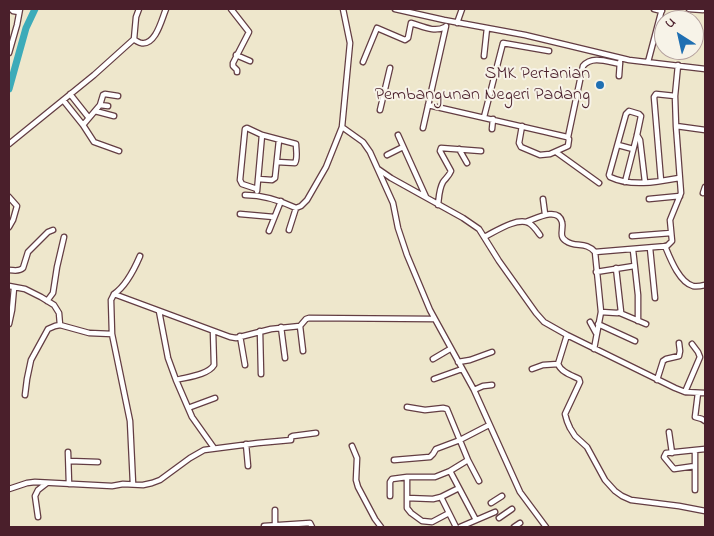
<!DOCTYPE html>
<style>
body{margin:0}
#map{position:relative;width:714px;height:536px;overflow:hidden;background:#eee7cc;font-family:"Indie Flower",sans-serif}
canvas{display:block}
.frame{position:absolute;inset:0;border:10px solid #4a1f2b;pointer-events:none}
.north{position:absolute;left:654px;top:10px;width:50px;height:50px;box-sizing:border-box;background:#f7f3e8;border:1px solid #b29e9c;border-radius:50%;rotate:325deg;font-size:14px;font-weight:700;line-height:20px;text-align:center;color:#4a1f2b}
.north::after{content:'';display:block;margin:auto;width:18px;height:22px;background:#1f6fb2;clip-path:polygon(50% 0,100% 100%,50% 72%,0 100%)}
</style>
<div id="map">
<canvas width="714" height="536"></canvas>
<div class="frame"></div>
<div class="north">U</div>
</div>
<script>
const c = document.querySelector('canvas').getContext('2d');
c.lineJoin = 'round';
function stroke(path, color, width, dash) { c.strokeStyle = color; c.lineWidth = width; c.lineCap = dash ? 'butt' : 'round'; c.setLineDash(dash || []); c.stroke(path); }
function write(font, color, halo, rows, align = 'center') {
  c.font = font + ' "Indie Flower",sans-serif'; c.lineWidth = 4; c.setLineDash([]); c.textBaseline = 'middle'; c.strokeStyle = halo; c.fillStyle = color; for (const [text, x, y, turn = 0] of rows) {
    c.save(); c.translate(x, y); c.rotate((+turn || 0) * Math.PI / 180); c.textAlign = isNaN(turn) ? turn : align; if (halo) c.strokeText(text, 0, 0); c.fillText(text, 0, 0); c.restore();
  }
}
const river = new Path2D(`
 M9 89 26 28 35 9`);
const minor = new Path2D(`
 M11 9 13 11 19 12
 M231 9 249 32 233 63V66L237 70V72
 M395 9 444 20 525 35 629 60 705 69
 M654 9 662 11
 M689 9 703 10
 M457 23 462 9
 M134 39C134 40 140 43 141 43 156 46 162 18 166 9
 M9 53 17 25 20 9
 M236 55 250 61
 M484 56 487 28
 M363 62 377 28 405 40 408 38 411 23C422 26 434 33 445 27
 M648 62 662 9
 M619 76 620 62
 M70 94 89 118
 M63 100 83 125 100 105 103 95 105 94 118 96
 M100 105 108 106
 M428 105C475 116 521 126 567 137L569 139 568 146 550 154 540 155 521 147 519 143 522 126
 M380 110 390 68
 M95 111 114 116
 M484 117 503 43 549 51
 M83 125 94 142 119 151
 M676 126 705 130
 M342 127 363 142 370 152 393 203 398 228 407 255 430 310 474 390 520 492 546 527
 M423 128 446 26
 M492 129 493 119
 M398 135 426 197
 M637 135 640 140 645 182
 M568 137 583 66C592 55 608 62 620 64
 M9 144 94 75 134 39 136 17 139 9
 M618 145 633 149
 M459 149 467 163
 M556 152 599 183
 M387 155 403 147
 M378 169 391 178 463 218 479 229 499 261 536 313 544 322 567 335 675 388 685 392 705 393
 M258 179 272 180 275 178 279 140
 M661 181 654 97 656 94 675 96
 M625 182 637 135 641 116 639 114 629 111 626 114 609 175 610 177C631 187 657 182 679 178
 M257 189 242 184 240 180 245 129 247 128 262 135 296 144C296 150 298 158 295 163L277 162
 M257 191 262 135
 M703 193 705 187
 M245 195C264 195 279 200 296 208L301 206 307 200 326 167 342 127 350 43 343 9
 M9 197 17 206 13 220 9 227
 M543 199 545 214
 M649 199 680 196
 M438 205C439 197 439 189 443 182 446 178 449 176 451 171L440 151 441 148 481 151
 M240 214 274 217
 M526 222C535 219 558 206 562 222 564 229 558 236 566 241 575 248 586 241 595 252L601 312 594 349
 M289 230 296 208
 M269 231 281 201
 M632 236 671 233
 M484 237C495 232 516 217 529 223 534 226 537 231 540 235
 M665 246C670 258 679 282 693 286 697 287 701 286 705 285
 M650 248 655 298
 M633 250 638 295V321
 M595 252 667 246 672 241 670 220 681 193 676 126 675 96 678 65
 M9 270C14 270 19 272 23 268L28 252 48 232 53 230
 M596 272 634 266
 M9 286 25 289 41 297 54 305 59 313 60 325
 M114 294C126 286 134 270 140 256
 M47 301 53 293 57 267 64 237
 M159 311 168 358 176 380 192 417 214 448
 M601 312 617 313 621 312 616 268
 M620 313 646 324
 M590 322 596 333
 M9 324 12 310 14 288
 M598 324 635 341
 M300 326 306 319 309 318 434 319
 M281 327 285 358
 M260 331 261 374
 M112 334 111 300 114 294 230 337 236 338 271 329 300 326 303 351
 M567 335 558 364C561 372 571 375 579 379L580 382 565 414 567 421 570 428 575 436 587 447 605 480 615 491 622 496 631 500 679 506 705 511
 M240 336 245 365
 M433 359 450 349
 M458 362 470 360 492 352
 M532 369 543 365 558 364
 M434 379 462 369
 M176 380C187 377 208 375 214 365L213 331
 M657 380 663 361 666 359 679 356 680 351 679 343
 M474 390 483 386 492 385
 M685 392 700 357 698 352 692 344
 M698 393 695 417 702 419 705 421
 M25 395 27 379 31 360 48 329 55 326 60 325 89 333 112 334 130 421 133 484
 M407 407 425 410 443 408 447 409 468 460 450 471 476 520
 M188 408 215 398
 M669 432 672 453
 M246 444 248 466
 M352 446 357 458 356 480 358 487 375 519 381 527
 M695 450 666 453 664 457 674 469 695 466
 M68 452 69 484
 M394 460 430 457 433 454 436 449 460 440 489 425
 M468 460 479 481
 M69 461 98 462
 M407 477V508L411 513 422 521 432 522 449 513
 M9 489 27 483 35 482 112 486 123 484 143 485 152 483 160 480 190 458 204 450 258 443 291 440V437L293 436 316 433
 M695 490V450L705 449
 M390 496V482L392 479 407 477H435L450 471
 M441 497 456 527
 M407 498 433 499 441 497 459 488
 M491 503 502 496
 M275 510V527
 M38 517 35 496 38 490 47 483
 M499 518 512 509
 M264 526 310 523 312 527
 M460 527 495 512
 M514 527 520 523`);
const markers = [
 [600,85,5,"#1f6fb2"]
];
const poiNames = [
 ["SMK Pertanian",590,75],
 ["Pembangunan Negeri Padang",590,96]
];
stroke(river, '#3cabb9', 7);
stroke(minor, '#633d43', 7);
stroke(minor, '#fff', 4.5);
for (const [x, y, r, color] of markers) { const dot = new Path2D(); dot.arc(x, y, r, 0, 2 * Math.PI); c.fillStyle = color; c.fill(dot); stroke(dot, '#f7f3e8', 2); }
write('18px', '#4a1f2b', '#f7f3e8', poiNames, 'right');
</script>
